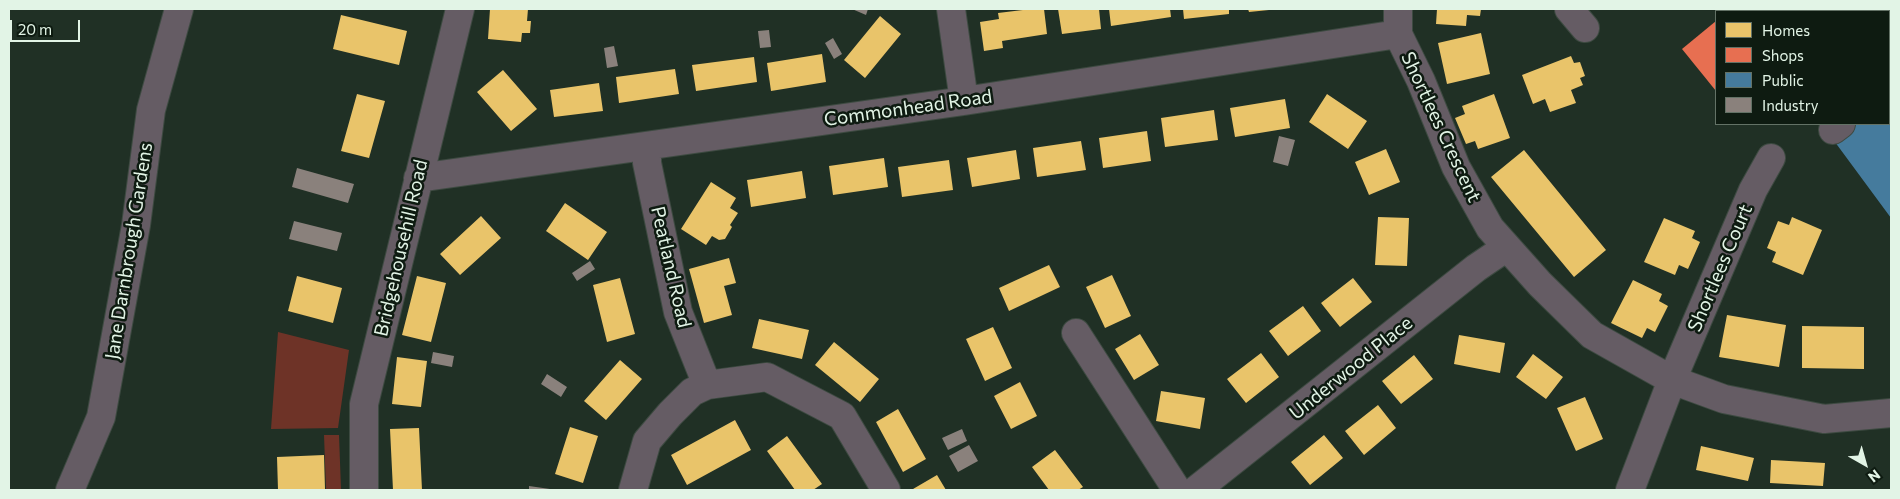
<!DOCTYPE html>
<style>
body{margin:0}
#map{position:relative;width:1900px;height:499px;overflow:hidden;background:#203025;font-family:Commissioner,sans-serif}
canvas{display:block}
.frame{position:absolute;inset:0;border:10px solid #e2f4e6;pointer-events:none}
.legend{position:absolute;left:1715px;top:10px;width:175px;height:115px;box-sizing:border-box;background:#0e1b11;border:1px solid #637266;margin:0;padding:6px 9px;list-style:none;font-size:15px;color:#e2f4e6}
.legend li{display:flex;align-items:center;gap:10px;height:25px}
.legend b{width:25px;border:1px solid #637266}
.north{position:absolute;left:1840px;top:439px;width:50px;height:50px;-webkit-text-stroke:4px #0e1b11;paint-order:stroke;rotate:142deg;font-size:14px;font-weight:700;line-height:20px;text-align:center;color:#e2f4e6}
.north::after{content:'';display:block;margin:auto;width:18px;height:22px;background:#e2f4e6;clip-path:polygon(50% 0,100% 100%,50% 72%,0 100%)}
.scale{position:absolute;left:10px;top:20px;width:70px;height:22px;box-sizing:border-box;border:2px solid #e2f4e6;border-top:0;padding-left:6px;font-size:15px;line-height:18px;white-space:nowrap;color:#e2f4e6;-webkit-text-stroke:4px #0e1b11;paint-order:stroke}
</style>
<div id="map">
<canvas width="1900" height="499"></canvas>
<div class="frame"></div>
<ul class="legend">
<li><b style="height:14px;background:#e9c46a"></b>Homes</li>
<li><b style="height:14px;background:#e76f51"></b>Shops</li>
<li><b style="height:14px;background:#457b9d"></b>Public</li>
<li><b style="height:14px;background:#8a817c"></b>Industry</li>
</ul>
<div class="north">N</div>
<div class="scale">20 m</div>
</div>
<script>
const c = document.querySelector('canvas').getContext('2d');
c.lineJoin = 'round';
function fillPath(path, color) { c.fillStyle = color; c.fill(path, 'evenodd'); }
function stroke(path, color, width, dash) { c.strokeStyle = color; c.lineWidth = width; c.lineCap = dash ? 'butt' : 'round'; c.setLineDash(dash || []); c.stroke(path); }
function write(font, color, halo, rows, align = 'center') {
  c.font = font + ' Commissioner,sans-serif'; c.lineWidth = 5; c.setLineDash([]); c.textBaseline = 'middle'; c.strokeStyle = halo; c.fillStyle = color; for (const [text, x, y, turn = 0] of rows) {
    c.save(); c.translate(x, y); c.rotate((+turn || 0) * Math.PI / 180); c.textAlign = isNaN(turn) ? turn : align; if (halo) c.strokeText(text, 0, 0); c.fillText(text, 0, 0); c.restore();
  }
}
const green = new Path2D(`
 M278 332 349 350 338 428 271 429Z
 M324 435H339L341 489H326Z`);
const homes = new Path2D(`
 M490 9H528L527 21H531L530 33H522L521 42 488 39Z
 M1031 9H1044L1047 34 1002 41 1003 48 984 51 980 22 999 19 998 13Z
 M1058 9H1099L1101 29 1062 34Z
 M1109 9H1170L1171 17 1111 26Z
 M1183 9H1229V14L1184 19Z
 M1248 9H1269V10L1249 12Z
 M1437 9H1481L1480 16 1467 15 1466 26 1436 24Z
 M341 15 407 31 399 65 333 49Z
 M880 16 901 34 865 78 844 60Z
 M1481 33 1490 74 1447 84 1438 43Z
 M822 54 826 82 771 91 767 63Z
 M1571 56 1574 63 1580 62 1585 76 1580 78 1583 85 1571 90 1576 103 1550 112 1545 99 1533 104 1522 75Z
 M754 57 757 82 696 91 692 65Z
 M675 69 679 94 619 103 616 77Z
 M503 70 537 109 511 131 477 92Z
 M599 83 603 111 554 117 550 90Z
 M357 94 385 101 369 158 341 151Z
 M1327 94 1367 121 1348 149 1309 122Z
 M1494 94 1510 138 1478 149 1475 141 1466 144 1455 118 1465 114 1462 106Z
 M1285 99 1290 128 1235 137 1230 108Z
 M1214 110 1218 140 1165 147 1161 118Z
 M1147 131 1151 161 1103 168 1099 138Z
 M1081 141 1086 170 1037 177 1033 148Z
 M1386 149 1400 182 1369 195 1355 162Z
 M1016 150 1020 179 972 187 967 158Z
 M1524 150 1606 250 1574 277 1491 177Z
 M884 158 888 187 833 195 829 166Z
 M949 160 953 190 902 197 898 167Z
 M802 171 806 198 751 207 747 180Z
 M711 182 736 198 730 208 738 213 730 225 732 227 725 239 719 240 712 236 706 245 681 229Z
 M565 203 607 232 588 260 546 231Z
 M481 216 501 238 460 275 440 254Z
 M1378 217 1409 218 1407 266 1375 265Z
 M1792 217 1822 230 1803 275 1772 262 1776 252 1767 248 1778 221 1789 225Z
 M1664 218 1695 231 1692 238 1700 242 1688 269 1679 265 1675 275 1644 262Z
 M729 258 736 283 724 286 732 315 704 323 689 269Z
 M1049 265 1060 287 1009 311 999 288Z
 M1112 275 1131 316 1105 328 1086 287Z
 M297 276 342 288 333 323 288 311Z
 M417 276 446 283 431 342 402 335Z
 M620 278 635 334 607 342 593 285Z
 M1353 278 1372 302 1340 327 1321 303Z
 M1633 280 1662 294 1659 301 1668 306 1655 332 1647 328 1642 338 1611 323Z
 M1303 306 1321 331 1288 356 1269 331Z
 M1727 315 1786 325 1779 367 1719 357Z
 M759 319 809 330 802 359 752 348Z
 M1802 326 1864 327V369L1802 368Z
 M993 327 1012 368 985 381 966 339Z
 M1140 334 1159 365 1134 380 1115 349Z
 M1459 335 1505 343 1500 373 1454 364Z
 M834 342 879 379 860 402 815 365Z
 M1261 353 1279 377 1246 403 1227 379Z
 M1533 354 1563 377 1546 399 1516 377Z
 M1414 355 1433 379 1401 404 1382 381Z
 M397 357 427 361 421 407 392 404Z
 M620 360 642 379 606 420 584 401Z
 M1020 382 1037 416 1011 429 994 396Z
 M1161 391 1205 398 1200 429 1156 421Z
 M1585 397 1603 439 1576 451 1557 408Z
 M1378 405 1396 428 1364 455 1345 431Z
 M898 409 926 459 903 472 876 422Z
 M735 420 751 450 687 485 671 455Z
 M570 427 598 436 583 483 555 474Z
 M419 428 422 490H393L390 429Z
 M1324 435 1343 458 1310 485 1291 462Z
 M787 436 822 484 813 490H795L767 451Z
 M1701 446 1754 458 1748 481 1696 470Z
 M1055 450 1083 487 1078 490H1049L1032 467Z
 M324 455 325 489 278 490 277 457Z
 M1771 460 1825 463 1823 486 1770 483Z
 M937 475 946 490H914L913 489Z`);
const shops = new Path2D(`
 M1716 21V91L1682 49Z`);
const public = new Path2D(`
 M1891 92V218L1832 138 1850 124H1889V93Z`);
const industry = new Path2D(`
 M852 9H868L866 15Z
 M769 30 771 47 760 48 758 31Z
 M833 38 842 54 834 59 825 43Z
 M614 46 618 66 607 68 604 48Z
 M1279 136 1295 140 1288 166 1273 162Z
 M297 168 354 184 348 203 292 187Z
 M294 221 342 233 337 251 289 239Z
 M590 261 595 269 577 281 572 273Z
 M433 352 454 356 452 367 431 363Z
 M547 374 567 387 561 397 541 384Z
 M962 429 967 441 948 450 942 438Z
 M969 445 978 461 958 472 949 456Z
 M529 486 550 489V490H529Z`);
const minor = new Path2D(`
 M951 9 964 101
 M1398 9V34L1421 81 1456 167 1490 228 1540 284 1592 335 1672 380 1724 399 1824 419 1891 413
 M1569 9 1585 28
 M1889 23 1891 26
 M1889 87 1891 85
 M1833 130 1841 124
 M647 146V163L678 312 707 385
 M418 178 964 101 1398 34
 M1076 333 1177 490
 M70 490 101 417 136 225 151 110 179 9
 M364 490V404L460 9
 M633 490 647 441 670 414 692 392 707 385 767 377 842 416 886 490
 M1196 490 1476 268 1507 247
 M1630 490 1672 380 1753 190 1771 158`);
const streetNames = [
 ["Commonhead Road",908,108,-8],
 ["Shortlees Crescent",1441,127,65],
 ["Bridgehousehill Road",401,248,-77],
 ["Jane Darnbrough Gardens",129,251,-81],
 ["Peatland Road",671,267,77],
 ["Shortlees Court",1720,268,-67],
 ["Underwood Place",1351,368,-39]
];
fillPath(green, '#6e3327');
fillPath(homes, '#e9c46a');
fillPath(shops, '#e76f51');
fillPath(public, '#457b9d');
fillPath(industry, '#8a817c');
stroke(minor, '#3d4a41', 30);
stroke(minor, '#655c64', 28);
write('19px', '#e2f4e6', '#0e1b11', streetNames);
</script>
